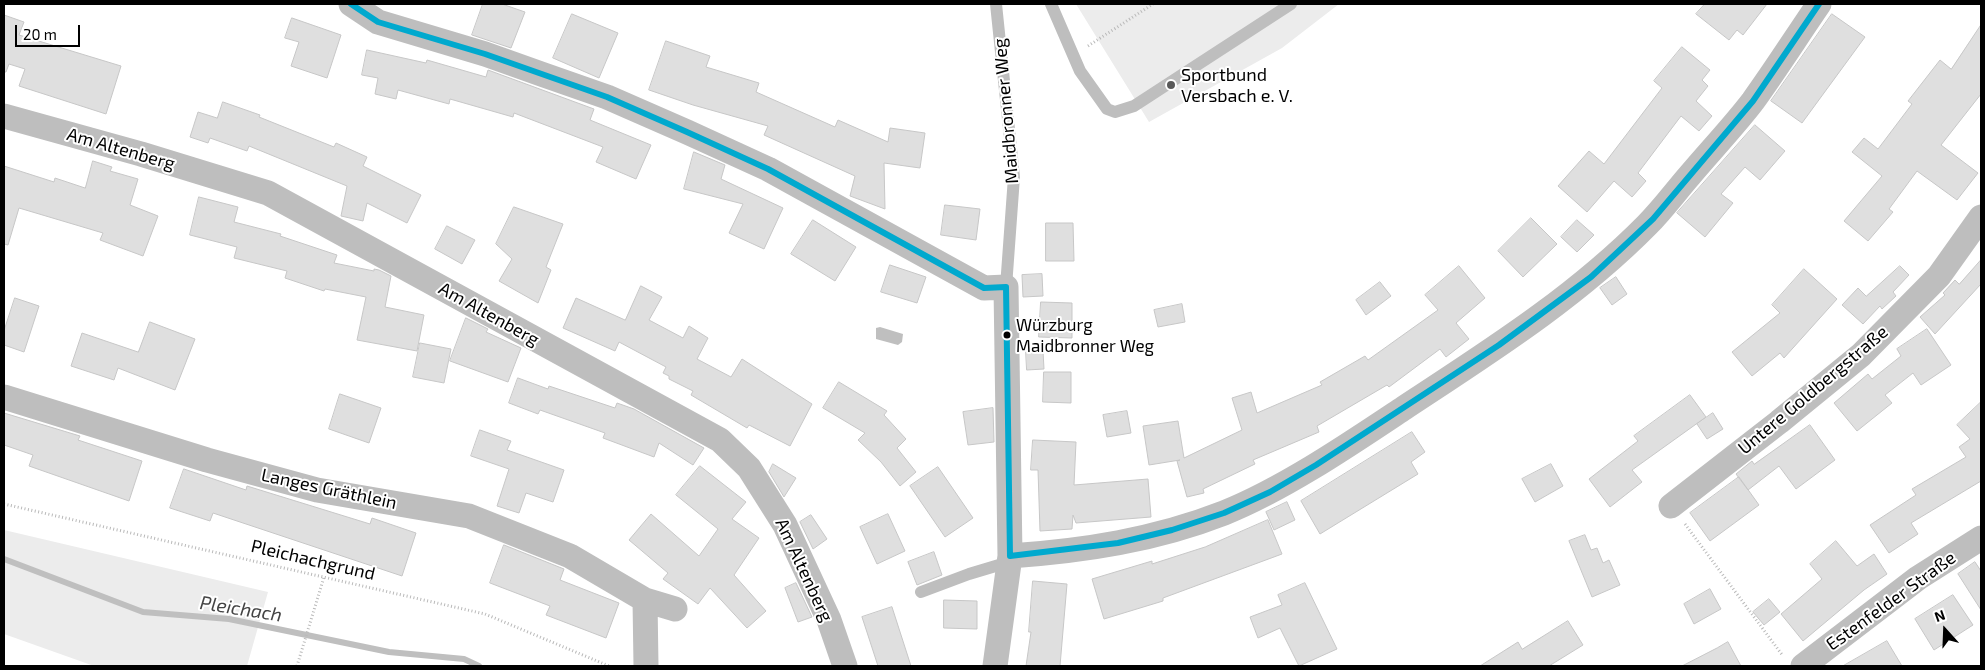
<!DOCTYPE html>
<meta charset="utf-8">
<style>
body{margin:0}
#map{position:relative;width:1985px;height:670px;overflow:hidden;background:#fff;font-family:"Exo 2",sans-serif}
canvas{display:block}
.frame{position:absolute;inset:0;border:5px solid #000;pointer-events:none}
.north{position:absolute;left:1920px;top:605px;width:50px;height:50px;-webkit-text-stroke:4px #fff;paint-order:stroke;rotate:340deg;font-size:14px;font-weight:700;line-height:20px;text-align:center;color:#000}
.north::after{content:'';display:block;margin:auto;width:18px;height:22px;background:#000;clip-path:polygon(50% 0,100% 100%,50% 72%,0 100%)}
.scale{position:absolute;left:15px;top:25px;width:65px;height:22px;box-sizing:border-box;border:2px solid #000;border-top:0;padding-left:6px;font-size:15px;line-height:18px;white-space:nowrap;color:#000;-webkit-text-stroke:4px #fff;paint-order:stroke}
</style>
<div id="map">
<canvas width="1985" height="670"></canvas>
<div class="frame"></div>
<div class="north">N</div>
<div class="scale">20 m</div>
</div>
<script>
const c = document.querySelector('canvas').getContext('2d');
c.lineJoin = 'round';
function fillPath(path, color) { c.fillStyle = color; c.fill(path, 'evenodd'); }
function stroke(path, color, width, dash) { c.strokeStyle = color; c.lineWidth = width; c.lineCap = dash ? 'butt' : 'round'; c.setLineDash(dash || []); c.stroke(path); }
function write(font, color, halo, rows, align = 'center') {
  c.font = font + ' "Exo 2",sans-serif'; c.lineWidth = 4; c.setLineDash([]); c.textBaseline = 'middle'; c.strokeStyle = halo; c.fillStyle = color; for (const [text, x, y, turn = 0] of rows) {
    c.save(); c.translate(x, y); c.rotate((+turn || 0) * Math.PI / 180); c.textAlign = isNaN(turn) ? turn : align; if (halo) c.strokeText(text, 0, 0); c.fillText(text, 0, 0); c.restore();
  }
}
const green = new Path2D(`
 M1076 4H1339L1282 48 1149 122Z
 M4 530 268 592 247 666H94L4 634Z`);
const water = new Path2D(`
 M880 327 903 334 902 342 898 345 876 339V328Z`);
const stream = new Path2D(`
 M4 559 143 612 229 619 389 652 464 659 479 666`);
const building = new Path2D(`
 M483 4H502L525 12 511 48 472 35Z
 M1705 4H1767L1743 35 1737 30 1729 40 1696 14Z
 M572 14 618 33 599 78 553 58Z
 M1832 14 1865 37 1802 123 1771 101Z
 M4 15 24 22 19 35 121 66 106 114 19 86 25 69 9 64 6 72H4Z
 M292 18 341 35 327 78 291 66 299 42 285 38Z
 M1981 25V94L1941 145 1978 173 1957 200 1917 171 1889 209 1893 212 1868 241 1844 221 1882 176 1852 152 1864 138 1878 149 1912 104 1908 101 1940 60 1951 69Z
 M666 41 710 56 706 67 759 83 756 92 835 127 838 120 888 142 890 128 925 133 920 168 884 163 885 209 850 196 855 176 764 135 768 126 693 105 649 90Z
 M1682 47 1710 70 1702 80 1708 86 1696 101 1712 116 1699 131 1681 116 1638 173 1646 181 1632 197 1614 181 1587 212 1558 186 1589 151 1604 164 1662 88 1654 81Z
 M367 50 426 63 427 60 486 77 488 70 594 109 590 120 651 145 636 179 596 162 603 147 514 113 513 117 450 99 449 104 398 90 396 99 375 94 378 78 362 75Z
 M223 102 260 115 259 117 334 147 336 143 367 157 363 166 421 195 407 223 367 203 363 221 341 216 347 186 249 146 247 151 210 138 208 143 190 137 198 112 217 118Z
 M1755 125 1785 151 1760 180 1745 167 1721 194 1733 203 1705 237 1677 213Z
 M694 152 725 165 721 179 783 208 764 249 729 233 743 204 684 189Z
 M93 161 112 167 110 171 138 179 130 205 158 216 143 256 100 240 103 233 19 208 8 245 4 244V166L54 182 55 178 85 188Z
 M199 197 238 207 234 222 281 234 280 236 337 255 334 263 374 271V269L379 270 391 276 385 307 424 315 417 351 357 340 366 297 325 289 324 291 285 278 287 271 234 258 237 247 190 235Z
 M945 205 980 209 976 240 941 235Z
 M514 207 563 224 546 267 551 270 538 303 499 281 512 259 496 244Z
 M1531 218 1557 244 1523 277 1498 251Z
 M813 220 856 247 835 281 791 254Z
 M1577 220 1594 235 1577 252 1561 237Z
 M1046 223H1073L1074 261H1046Z
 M447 226 475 240 462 264 435 249Z
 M1981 260V284L1935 334 1920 317 1945 295 1943 293 1955 280 1959 284Z
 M890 265 926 277 917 303 881 292Z
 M1459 266 1485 298 1456 323 1469 339 1446 357 1440 349 1389 387 1387 385 1317 426 1319 432 1253 460 1255 464 1203 489 1204 493 1187 497 1177 461 1180 460 1149 465 1143 426 1178 421 1184 458 1242 430 1232 398 1251 392 1257 413 1322 385 1320 382 1365 356 1368 360 1438 310 1425 295Z
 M1900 266 1909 275 1893 292 1896 296 1882 309 1880 306 1863 324 1842 305 1858 288 1866 296Z
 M1804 269 1837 299 1784 358 1780 353 1752 376 1732 352 1780 313 1772 305Z
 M1042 274 1043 296 1023 297 1022 275Z
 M1616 277 1627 294 1612 305 1600 288Z
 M1380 282 1391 296 1366 315 1356 300Z
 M641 286 662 297 649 320 683 338 689 326 708 338 697 359 731 377 742 359 812 404 790 446 749 425 747 428 691 395 693 391 669 379V376L663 373 666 367 619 342 615 351 563 328 576 298 625 320Z
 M15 298 39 306 24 352 4 345V331Z
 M1041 302 1072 303V338L1039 337Z
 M1182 304 1185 322 1158 327 1154 310Z
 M466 318 488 329 486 332 521 348 508 382 450 361Z
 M150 322 195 339 175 390 118 368 114 380 71 366 82 333 138 352Z
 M1927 329 1951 365 1921 385 1913 373 1885 395 1892 403 1857 431 1834 403 1868 374 1872 379 1901 356 1897 349Z
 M420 343 451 349 444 383 413 377Z
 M1026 351H1043L1044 369 1027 370Z
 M1044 372H1071V403L1043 402Z
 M518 378 548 389 549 386 615 408 617 403 634 409 704 448 693 465 659 443 654 457 603 438 605 433 540 410 538 414 509 403Z
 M839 382 887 411 884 415 906 439 897 448 916 472 900 486 881 462 858 440 865 433 823 408Z
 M340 394 381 408 369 443 329 429Z
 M1690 395 1706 417 1632 470 1642 482 1610 507 1589 479 1638 441 1634 436Z
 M1981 402V481L1911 523 1918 534 1889 553 1870 525 1916 495 1912 489 1966 457 1959 447 1970 439 1957 425Z
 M993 408 994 442 968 445 963 412Z
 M1127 411 1131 433 1107 437 1103 415Z
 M4 413 80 436 78 440 142 461 129 501 29 466 33 455 4 445Z
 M1713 413 1723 429 1707 439 1697 424Z
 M1810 425 1835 460 1796 489 1779 466 1748 490 1736 474 1752 461 1754 464Z
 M480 430 511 441 507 450 564 470 553 502 526 493 519 513 497 506 509 469 471 456Z
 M1412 432 1425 452 1411 462 1418 474 1320 534 1301 501Z
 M1033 440 1076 442 1074 485 1148 479 1151 517 1076 523 1073 515 1072 529 1040 531 1038 470H1031Z
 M773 464 796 478 784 497 769 472Z
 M1551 464 1563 486 1535 502 1522 479Z
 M700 466 746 502 732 519 759 538 734 575 766 611 747 628 710 588 698 604 663 579 668 573 629 540 651 514 699 556 718 529 676 495Z
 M938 467 973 518 945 537 910 486Z
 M184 469 246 490 247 486 370 524 372 518 416 533 402 576 213 513 210 521 170 508Z
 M1739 477 1759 505 1710 541 1690 513Z
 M1287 502 1295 520 1274 530 1266 512Z
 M888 514 905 551 877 564 860 527Z
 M811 515 827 539 813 549 800 522Z
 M1268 520 1282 554 1163 598V601L1104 619 1092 579 1152 561V564L1205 547Z
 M1585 535 1591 550 1597 548 1603 563 1609 560 1620 585 1592 597 1569 541Z
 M1836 541 1857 566 1874 554 1887 574 1864 590 1803 641 1781 614 1822 579 1810 564Z
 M504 545 564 569 560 580 619 603 606 638 546 615 550 606 490 583Z
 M934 552 942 575 917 585 908 562Z
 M1975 562 1981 571V610L1958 574Z
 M1033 581 1067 584 1060 666H1026L1031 632H1029Z
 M796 583 812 617 798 622 785 588Z
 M1305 583 1337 649 1299 666 1280 628 1258 638 1250 617 1282 605 1278 595Z
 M1710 589 1721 609 1694 624 1684 604Z
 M1953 595 1973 625 1934 650 1915 619Z
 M1769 599 1780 612 1764 625 1753 612Z
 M944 600 977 601V629L944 628Z
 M892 607 911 666H878L862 617Z
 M1568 621 1583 645 1549 666H1480L1518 642 1522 649Z
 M1887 641 1902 666H1843Z
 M1728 642 1741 666H1682L1717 648Z`);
const path = new Path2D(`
 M1088 46 1153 4
 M4 504 485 614 609 666
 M1685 524 1783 656
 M297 666 324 577`);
const lane = new Path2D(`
 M996 4 1014 177 1006 287
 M1051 4 1080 71 1107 109 1115 112 1134 106 1291 4
 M921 592 969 574 1009 562`);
const street = new Path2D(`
 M351 4 378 22 485 54 544 75 607 97 687 132 768 169 984 288 1006 287 1010 556 995 666
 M4 116 141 154 268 193 720 440 749 468 785 525 829 620 845 666
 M4 397 207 460 317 490 469 516 570 556 645 600 675 609
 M1671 506 1779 422 1861 355 1939 276 1981 217
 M1010 556C1083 551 1155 540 1224 513 1284 489 1350 444 1404 408 1489 352 1575 298 1647 225 1663 209 1676 191 1690 175 1711 150 1734 126 1753 101 1776 69 1797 36 1819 4
 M645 600 646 666
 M1803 666 1918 578 1981 538`);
const bus1 = new Path2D(`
 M351 4 378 22 485 54 607 97 687 132 768 169 984 288 1006 287 1010 556 1118 543 1172 530 1224 513 1270 492 1316 465 1499 345 1591 277 1653 219 1753 101 1819 4`);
const markers = [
 [1171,85,5,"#595959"],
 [1007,335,4.5,"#000"]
];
const busNames = [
 ["Würzburg",1016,325],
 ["Maidbronner Weg",1016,346]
];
const poiNames = [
 ["Sportbund",1181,75],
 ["Versbach e. V.",1181,96]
];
const streetNames = [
 ["Maidbronner Weg",1006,111,-95],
 ["Am Altenberg",121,149,16],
 ["Am Altenberg",489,314,29],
 ["Untere Goldbergstraße",1813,390,-40],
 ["Langes Gräthlein",329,489,12],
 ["Pleichachgrund",313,560,13],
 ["Am Altenberg",804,570,65],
 ["Estenfelder Straße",1891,601,-36]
];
const waterNames = [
 ["Pleichach",241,609,9]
];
fillPath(green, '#ececec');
fillPath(water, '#bfbfbf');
stroke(stream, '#bfbfbf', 6);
fillPath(building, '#dfdfdf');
stroke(building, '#c7c7c7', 1);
stroke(path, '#b9b9b9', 3, [1, 2.5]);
stroke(lane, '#bebebe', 12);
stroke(street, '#bebebe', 25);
stroke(bus1, '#00a9ce', 6);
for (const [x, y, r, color] of markers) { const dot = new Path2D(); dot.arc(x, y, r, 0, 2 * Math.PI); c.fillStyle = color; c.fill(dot); stroke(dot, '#fff', 2); }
write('17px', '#000', '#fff', busNames, 'left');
write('18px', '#000', '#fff', poiNames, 'left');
write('18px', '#000', '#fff', streetNames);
write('italic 19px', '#444', '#fff', waterNames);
</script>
